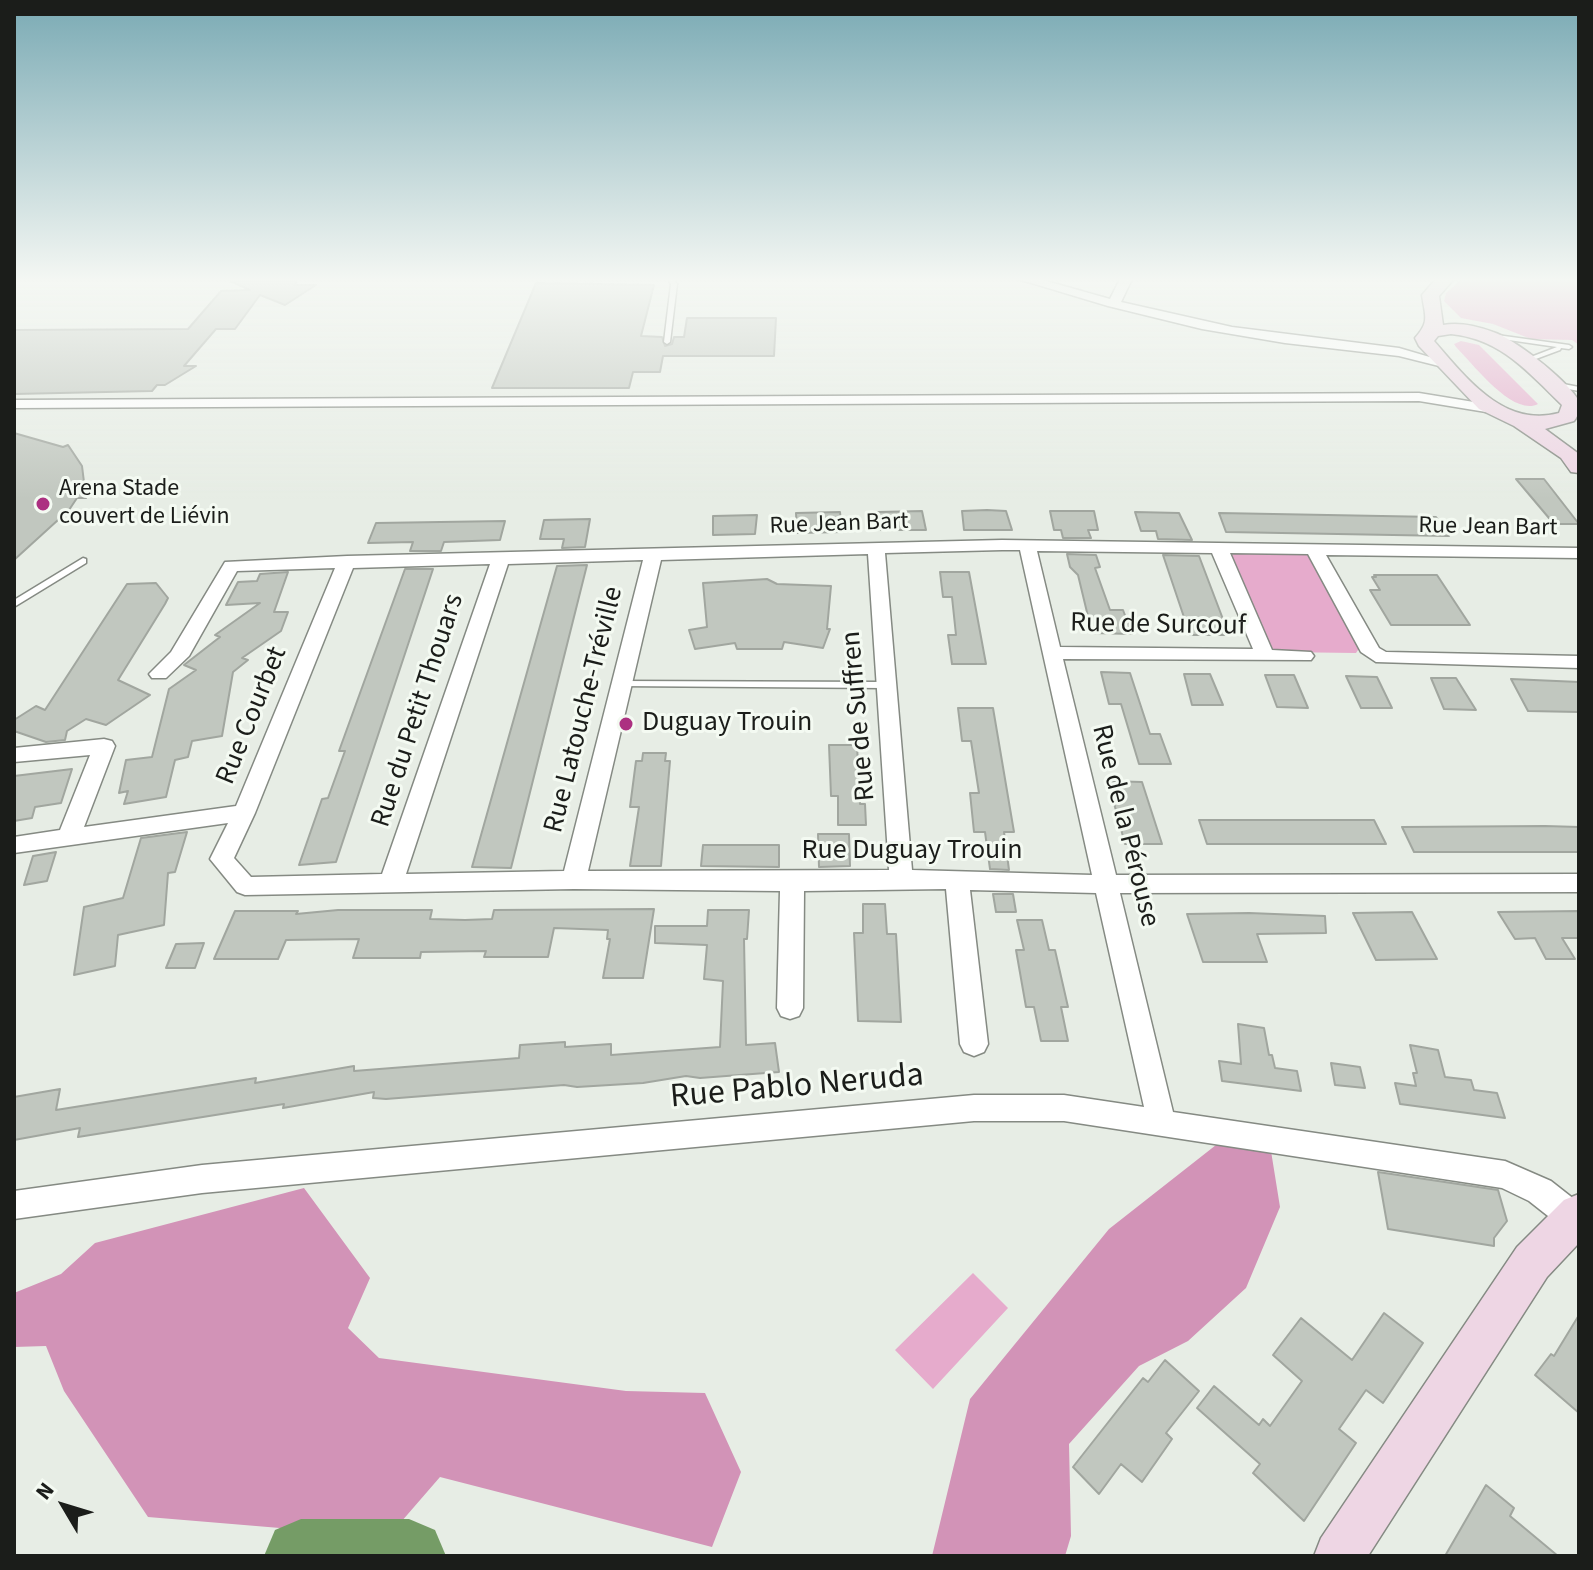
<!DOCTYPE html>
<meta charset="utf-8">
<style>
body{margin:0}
#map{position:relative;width:1593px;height:1570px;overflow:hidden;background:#e7ede5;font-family:"Source Sans 3",sans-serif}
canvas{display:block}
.frame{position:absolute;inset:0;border:16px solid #1b1d1a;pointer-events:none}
.north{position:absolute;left:24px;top:1466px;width:80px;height:80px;-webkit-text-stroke:6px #f4faf2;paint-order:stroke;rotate:308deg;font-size:22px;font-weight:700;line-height:32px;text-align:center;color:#1b1d1a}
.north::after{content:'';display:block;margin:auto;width:28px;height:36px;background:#1b1d1a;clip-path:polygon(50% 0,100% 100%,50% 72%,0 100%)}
</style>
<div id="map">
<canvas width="1593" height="1570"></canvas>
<div class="frame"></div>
<div class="north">N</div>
</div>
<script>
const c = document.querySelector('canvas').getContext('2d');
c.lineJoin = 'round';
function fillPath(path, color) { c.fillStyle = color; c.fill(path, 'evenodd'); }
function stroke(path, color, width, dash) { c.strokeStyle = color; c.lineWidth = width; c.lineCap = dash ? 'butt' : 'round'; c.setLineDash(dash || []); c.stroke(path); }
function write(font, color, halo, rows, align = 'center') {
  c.font = font + ' "Source Sans 3",sans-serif'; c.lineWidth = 6; c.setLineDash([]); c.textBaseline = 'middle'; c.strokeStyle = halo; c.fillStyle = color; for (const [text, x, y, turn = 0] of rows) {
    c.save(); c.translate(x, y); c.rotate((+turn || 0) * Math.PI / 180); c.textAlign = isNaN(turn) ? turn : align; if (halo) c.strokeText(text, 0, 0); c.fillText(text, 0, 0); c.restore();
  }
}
const green = new Path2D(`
 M1462 279H1579V345L1572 340 1531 339 1493 324 1461 318 1444 301 1446 293Z
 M1461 341 1479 345 1538 404C1513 417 1473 364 1456 347L1454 344Z
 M1236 553H1302L1312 557 1360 647 1356 653 1278 652 1266 646 1228 557Z
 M973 1273 1008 1308 933 1389 895 1350Z`);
const forest = new Path2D(`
 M1216 1145 1271 1151 1280 1207 1246 1288 1188 1341 1139 1366 1069 1444 1071 1536 1065 1556H932L970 1399 1109 1229Z
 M304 1188 370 1278 348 1328 379 1358 626 1391 705 1393 741 1472 712 1547 440 1477 388 1537 148 1517 64 1391 46 1346 14 1347V1293L61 1274 95 1243Z`);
const river = new Path2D(`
 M301 1519H409L435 1530 446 1556H264L275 1530Z`);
const building = new Path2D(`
 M230 281H297L294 285H316L285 305 260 295 235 329H216L184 366H196L165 385H157L152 391 14 394V330L188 329 221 291 250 290Z
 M536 283 654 285 641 336 662 337 665 346 672 344 674 337H684L687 318H776L774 356H663L660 372H633L629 388H492Z
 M14 433 63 447 68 445 82 466 86 498H77L69 510 14 560Z
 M1516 479H1544L1579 524H1554Z
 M987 510 1006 511 1012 530H964L962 511Z
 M922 511 926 530H881L878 512Z
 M1050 511H1094L1098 530H1088L1091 538H1063L1061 530H1054Z
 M840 512 842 532 797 533 796 513Z
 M1135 512 1179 513 1192 540 1158 539 1156 531H1141Z
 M1219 513 1436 517 1449 536 1226 532Z
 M757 515 755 534 713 535V516Z
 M590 519 585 547 562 548 564 539H540L544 520Z
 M505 521 500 540 444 542 441 551H410L413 542 368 543 376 523Z
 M1067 554 1096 555 1100 567 1095 568 1110 610H1123L1132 634 1092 633 1078 575 1070 567Z
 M1163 555 1199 556 1229 635H1190Z
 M587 565 511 868 472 867 557 566Z
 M405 569H433L336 862 299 865 322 799 328 798 345 751H339Z
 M288 572 274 612H288L281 631 242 658 248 660 233 672 222 736 192 741 188 757 175 760 166 797 124 804 128 791 119 793 126 760 152 757 169 689 196 670 184 665 220 637 215 635 260 603 226 605 238 582 257 581 260 574Z
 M940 572H969L986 664H952L948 635H956L952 597H943Z
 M1374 575H1437L1470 625H1391L1370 590H1380L1372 577H1376Z
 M767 579 777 584 831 586 827 629H830L823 648 784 642 782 649H737L735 643 695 649 689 630 707 627 703 583Z
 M156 583 168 598 165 604 118 680 150 695 106 725 86 719 67 731 65 740 46 742 14 731V720L36 706 45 710 127 584Z
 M1101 672 1130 673 1150 734H1160L1171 764H1139L1121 704H1109Z
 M1184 674H1210L1223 705H1192Z
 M1265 675H1294L1308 708 1277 707Z
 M1346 676 1377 677 1392 708H1361Z
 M1431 678H1456L1476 710 1444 709Z
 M1511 679 1579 682V712L1528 711Z
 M958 708H993L1014 832H1004L1009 870 990 869 985 832H974L970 793H979L971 741H962Z
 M829 745H857L860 804H865L866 825H838V796H831Z
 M643 753H666L665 761H670L661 866H630L639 807H630L636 761H642Z
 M72 769 61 803 35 807 32 818 14 821V776Z
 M1108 781 1142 782 1162 844H1125Z
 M1199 820H1374L1386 844H1207Z
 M1545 826 1579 827V852H1414L1402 827Z
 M187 832 175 872 168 873 164 925 118 935 115 966 74 975 84 907 123 898 141 838Z
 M818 834H849L850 866 819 867Z
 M703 845H779V867L701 866Z
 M56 852 47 881 24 885 33 856Z
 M993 894H1013L1016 912H996Z
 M863 904H885L887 934H896L901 1022 858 1021 854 933H863Z
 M654 909 643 978H603L610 939H607L608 930 554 928 548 957H484L486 951 421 952 420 958H353L359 939 286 940 278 959H214L235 911H298L296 914 338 910H432L430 919 465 920 492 919 494 910Z
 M708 910H749L747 939H744L746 1045 775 1043 779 1072 700 1078 686 1076 643 1083 577 1087 564 1085 386 1099 373 1098 374 1092 283 1108 284 1104 78 1137 80 1128 14 1140V1097L60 1089 56 1110 256 1078 255 1083 354 1066V1071L519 1058 520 1045 565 1042V1047L611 1044V1055L720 1047 723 981 704 979 707 945 655 943V926H707Z
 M1579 911V938H1562L1575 959H1546L1535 938 1515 939 1498 912Z
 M1412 912 1437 959 1376 960 1353 913Z
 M1249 913 1325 916 1326 933 1257 934 1267 962H1203L1187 914Z
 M1017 920H1042L1049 950H1055L1068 1007H1061L1068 1041H1041L1034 1007H1026L1016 950H1024Z
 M204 943 195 968H166L176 944Z
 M1238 1024 1264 1028 1269 1055H1272L1275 1068 1297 1071 1301 1091 1222 1081 1219 1061 1241 1064Z
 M1410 1045 1438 1050 1445 1077 1471 1080 1474 1090 1497 1093 1505 1118 1400 1104 1395 1083 1416 1086 1413 1073H1417Z
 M1331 1063 1360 1067 1365 1088 1335 1085Z
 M1378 1172 1498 1190 1507 1221 1494 1238V1246L1388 1229Z
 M1384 1313 1423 1343 1383 1403 1366 1390 1339 1429 1356 1443 1304 1521 1253 1473 1260 1464 1197 1408 1214 1386 1259 1425 1263 1419 1270 1426 1302 1381 1273 1355 1301 1318 1352 1360Z
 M1579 1315V1413L1535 1375 1551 1354 1554 1356Z
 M1165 1360 1199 1391 1166 1433 1172 1439 1142 1482 1121 1464 1099 1494 1073 1467 1143 1378 1148 1382Z
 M1486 1485 1514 1508 1510 1516 1558 1556H1445Z`);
const lane = new Path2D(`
 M668 279H674L677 284 670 342 667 344 664 342 671 284Z
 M1497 335 1569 345 1572 347 1569 349 1561 348 1560 350 1525 363 1522 361 1523 360 1557 347 1495 338 1494 337Z
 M1553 382 1579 387V391L1553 386Z
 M83 558 86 559V563L14 607V600Z
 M622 681 885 682 890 685 885 688 618 686 617 684Z`);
const street = new Path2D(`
 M1018 279H1039L1110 299 1120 279H1132L1121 302 1232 327 1399 348 1450 363 1443 367 1399 356 1285 343 1202 329 1108 306Z
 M1419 393 1486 404 1493 408 1486 412 1419 401 14 408V400Z
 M1002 540 1579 548V558L1326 555 1379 648 1386 652 1579 656V668L1376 662 1361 652 1308 554 1230 553 1272 650 1311 652 1314 656 1311 660 1063 659 1116 875 1579 874V892L1120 893 1173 1112 1505 1161 1551 1181 1579 1203V1229L1573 1232 1562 1227 1529 1201 1502 1188 1064 1121H974L202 1193 14 1219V1191L202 1165 974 1095H1064L1144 1107 1096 893 970 890 988 1044 984 1052 974 1056 964 1052 960 1044 946 889 804 891 803 1008 799 1016 790 1019 781 1016 777 1008 780 891 574 889 245 895 237 892 210 859 228 823 14 853V837L60 830 90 755 14 762V748L104 739 112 741 115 746 84 827 236 806 335 568 237 571 189 656 166 678H152L149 674 171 652 225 562 347 556ZM1002 550H1020L1092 875 912 870 885 553ZM1037 551 1212 553 1253 649 1060 647ZM868 554 889 870 588 871 661 560ZM643 560 564 871 406 874 508 564ZM490 564 382 874 251 877 234 858 255 813 353 568Z`);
const secondary = new Path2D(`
 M1436 279H1454L1439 296 1443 325C1459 322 1477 326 1493 332 1515 339 1564 378 1577 398 1582 405 1579 415 1574 421L1545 429 1579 454V473L1571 472 1561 458 1514 426 1479 409 1419 346 1415 338C1430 321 1425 317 1422 295ZM1451 334C1501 339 1528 372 1562 405L1559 413C1504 428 1467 379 1434 341L1438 336Z
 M1579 1194V1243L1547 1277 1368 1556H1314L1321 1538 1517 1247 1564 1200Z`);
const markers = [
 [43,504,8,"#ac3081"],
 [626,724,8,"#ac3081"]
];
const farPoinames = [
 ["Arena Stade",59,490],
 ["couvert de Liévin",59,518]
];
const farStreetnames = [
 ["Rue Jean Bart",839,525,-2],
 ["Rue Jean Bart",1488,528,1]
];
const streetNames = [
 ["Rue de Surcouf",1158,626,1],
 ["Rue Latouche-Tréville",585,710,-76],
 ["Rue du Petit Thouars",419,711,-72],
 ["Rue Courbet",253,716,-68],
 ["Rue de Suffren",860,716,-95],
 ["Rue de la Pérouse",1124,826,76],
 ["Rue Duguay Trouin",912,852]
];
const poiNames = [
 ["Duguay Trouin",642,724]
];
const nearStreetnames = [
 ["Rue Pablo Neruda",797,1088,-5]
];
fillPath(green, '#e6abcc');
fillPath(forest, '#d293b7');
fillPath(river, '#759c66');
fillPath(building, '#c1c7bf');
stroke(building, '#a1a69f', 2);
stroke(lane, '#858a83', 3);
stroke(street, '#858a83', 3);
stroke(secondary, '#858a83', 3);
fillPath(lane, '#fff');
fillPath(street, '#fff');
fillPath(secondary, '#eed6e4');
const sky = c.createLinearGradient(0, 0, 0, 499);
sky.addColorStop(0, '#7aaab4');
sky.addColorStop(0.56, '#f4f7f3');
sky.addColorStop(1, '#f4f7f300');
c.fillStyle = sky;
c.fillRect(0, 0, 1593, 499);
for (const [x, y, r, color] of markers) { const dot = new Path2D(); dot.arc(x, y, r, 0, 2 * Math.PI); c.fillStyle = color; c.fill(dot); stroke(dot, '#f4faf2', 3); }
write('24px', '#1b1d1a', '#f4faf2', farPoinames, 'left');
write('24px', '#1b1d1a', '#f4faf2', farStreetnames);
write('28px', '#1b1d1a', '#f4faf2', streetNames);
write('28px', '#1b1d1a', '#f4faf2', poiNames, 'left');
write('34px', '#1b1d1a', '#f4faf2', nearStreetnames);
</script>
